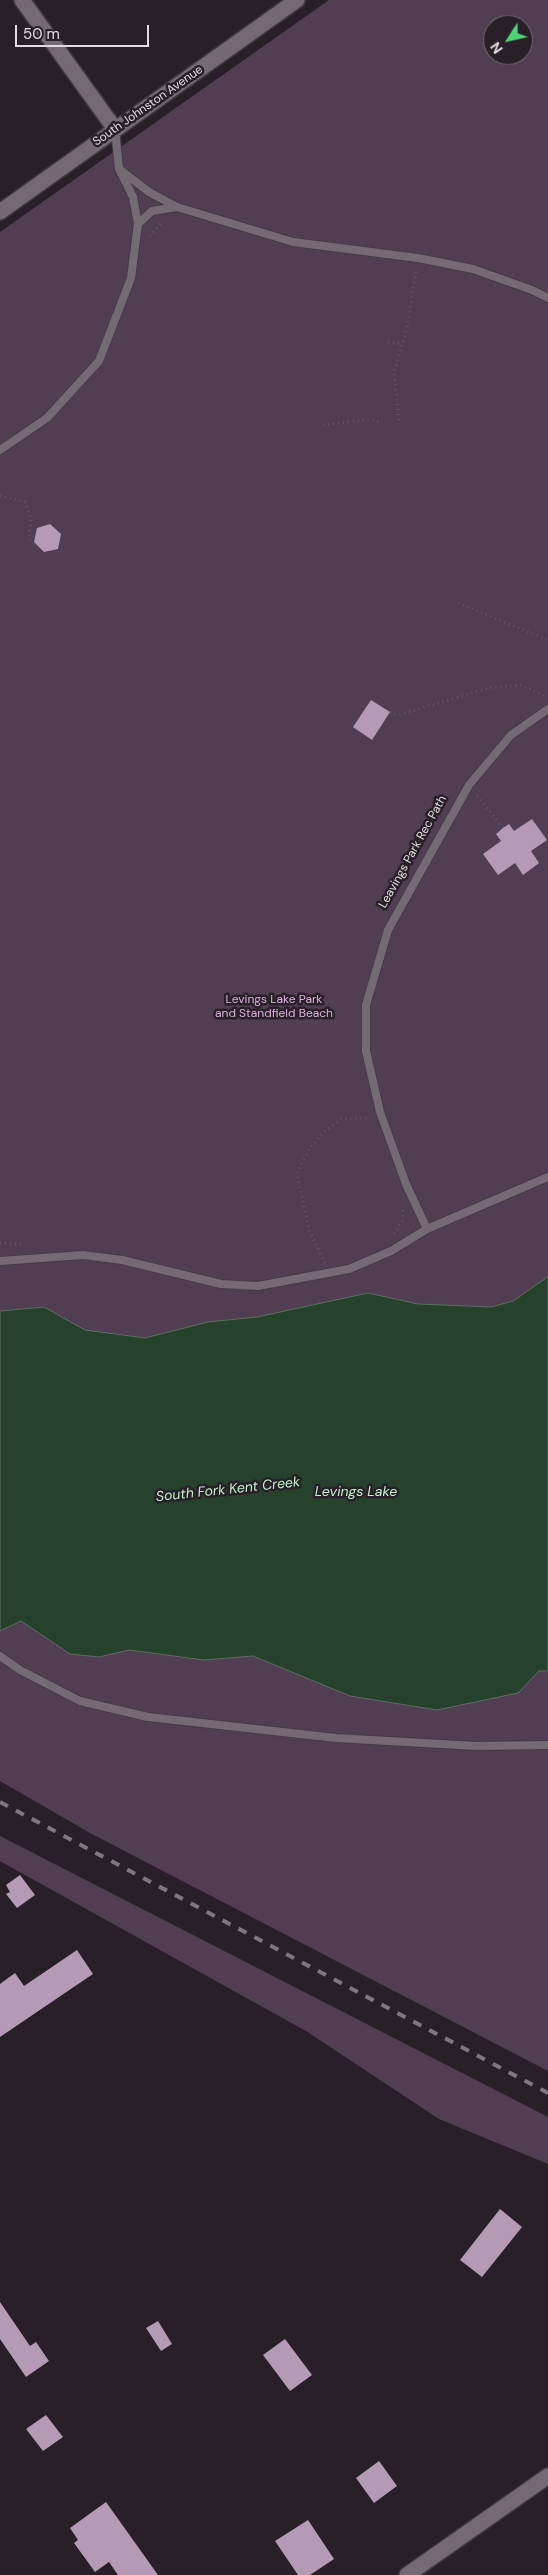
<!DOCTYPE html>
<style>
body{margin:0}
#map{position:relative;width:548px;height:2575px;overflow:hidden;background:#291f29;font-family:"DM Sans",sans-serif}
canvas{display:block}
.north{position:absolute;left:483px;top:15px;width:50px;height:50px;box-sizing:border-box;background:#291f29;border:1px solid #736a73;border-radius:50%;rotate:235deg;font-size:14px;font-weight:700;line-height:20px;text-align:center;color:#e2dbe2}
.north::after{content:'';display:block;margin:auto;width:18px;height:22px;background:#4cd676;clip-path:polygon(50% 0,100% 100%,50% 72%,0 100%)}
.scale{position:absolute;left:15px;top:25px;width:134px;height:22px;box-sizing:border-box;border:2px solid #e2dbe2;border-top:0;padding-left:6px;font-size:15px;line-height:18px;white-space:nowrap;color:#e2dbe2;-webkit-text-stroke:4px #291f29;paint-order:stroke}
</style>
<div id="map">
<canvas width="548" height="2575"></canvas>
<div class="north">N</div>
<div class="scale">50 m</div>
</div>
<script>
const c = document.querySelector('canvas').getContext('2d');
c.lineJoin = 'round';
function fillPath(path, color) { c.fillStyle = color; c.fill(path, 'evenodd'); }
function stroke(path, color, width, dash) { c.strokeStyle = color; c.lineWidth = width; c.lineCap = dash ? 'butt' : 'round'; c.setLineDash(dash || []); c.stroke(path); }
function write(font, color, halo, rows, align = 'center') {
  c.font = font + ' "DM Sans",sans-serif'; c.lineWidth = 5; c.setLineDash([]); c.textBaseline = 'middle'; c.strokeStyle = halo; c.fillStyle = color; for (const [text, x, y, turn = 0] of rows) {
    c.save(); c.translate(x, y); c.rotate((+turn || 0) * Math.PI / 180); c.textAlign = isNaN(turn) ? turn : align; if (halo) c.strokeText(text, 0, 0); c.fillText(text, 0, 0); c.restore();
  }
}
const green = new Path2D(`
 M329 0H548V2071L90 1833 0 1781V232ZM493 25H523V55H493Z
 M0 1836 548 2117V2164L439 2119 306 2031 0 1861Z`);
const water = new Path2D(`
 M548 1277V1671H539L518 1693 437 1710 350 1696 253 1656 204 1660 129 1650 99 1657 70 1654 21 1621 0 1631V1311L44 1307 85 1330 145 1338 208 1322 257 1317 368 1293 418 1304 491 1307 513 1301Z`);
const building = new Path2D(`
 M50 524 61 534 58 549 44 552 34 542 37 528Z
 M371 700 390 712 372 740 353 727Z
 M532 819 547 840 531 851 539 863 523 875 515 863 498 875 483 854 501 841 496 834 503 828 509 824 514 831Z
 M20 1875 35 1895 17 1908 6 1894 10 1892 6 1885Z
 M77 1950 93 1974 0 2037V1984L15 1973 24 1986Z
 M500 2209 522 2227 482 2277 460 2260Z
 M0 2302 30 2346 36 2342 49 2361 26 2377 0 2339Z
 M158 2321 172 2344 161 2351 146 2328Z
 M285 2339 312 2375 290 2391 263 2355Z
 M46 2415 63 2437 43 2451 26 2429Z
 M379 2461 397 2486 374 2503 356 2478Z
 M106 2502 158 2575H118L109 2562 95 2572 74 2543 78 2540 70 2528Z
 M308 2520 334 2559 310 2575H298L275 2541Z`);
const path = new Path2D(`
 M150 236 162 222
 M388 342 401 344
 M399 420 394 373 408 324 416 269
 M323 425 370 419 379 422
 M0 496 25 502 31 518 29 539 34 542
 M458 603 548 640
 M390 712 399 715 488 688 521 685 547 697
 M477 796 503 828
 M394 1234 402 1221 403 1210
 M0 1243 24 1245
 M325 1263 310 1232 297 1174 309 1149 323 1133 341 1119 369 1118`);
const service = new Path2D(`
 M119 169 149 192 177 207 293 242 418 258 473 269 532 290 548 298
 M138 224 152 211 177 207
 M0 450 47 418 99 361 131 278 138 224 133 197 119 169 115 129
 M427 1229 406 1184 380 1112 366 1051V1005L388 930 469 785 511 735 548 709
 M0 1261 83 1255 122 1260 221 1284 258 1286 349 1269 391 1251 427 1229 548 1177
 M0 1656 20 1670 80 1701 148 1717 336 1738 476 1746 548 1745`);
const minor = new Path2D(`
 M22 0 115 129
 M0 212 297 0`);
const tertiary = new Path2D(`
 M407 2575 548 2476`);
const rail = new Path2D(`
 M0 1802 548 2093`);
const streetNames = [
 ["South Johnston Avenue",148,106,-35],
 ["Leavings Park Rec Path",413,852,-61]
];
const parkNames = [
 ["Levings Lake Park",274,1000],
 ["and Standfield Beach",274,1014]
];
const waterNames = [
 ["South Fork Kent Creek",228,1490,-6],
 ["Levings Lake",356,1492]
];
fillPath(green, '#523e52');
fillPath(water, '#26412c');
stroke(water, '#5e6f63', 1);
fillPath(building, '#b59ab5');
stroke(service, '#443b44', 10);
stroke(minor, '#443b44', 18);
stroke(tertiary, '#443b44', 18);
stroke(path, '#615861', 3, [1, 4]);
stroke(service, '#756975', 8);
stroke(minor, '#756975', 15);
stroke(tertiary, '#756975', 15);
stroke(rail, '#7f767f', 4, [9, 9]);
write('12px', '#e2dbe2', '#291f29', streetNames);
write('12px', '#deb1df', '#291f29', parkNames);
write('italic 14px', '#bef3c7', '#291f29', waterNames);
</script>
